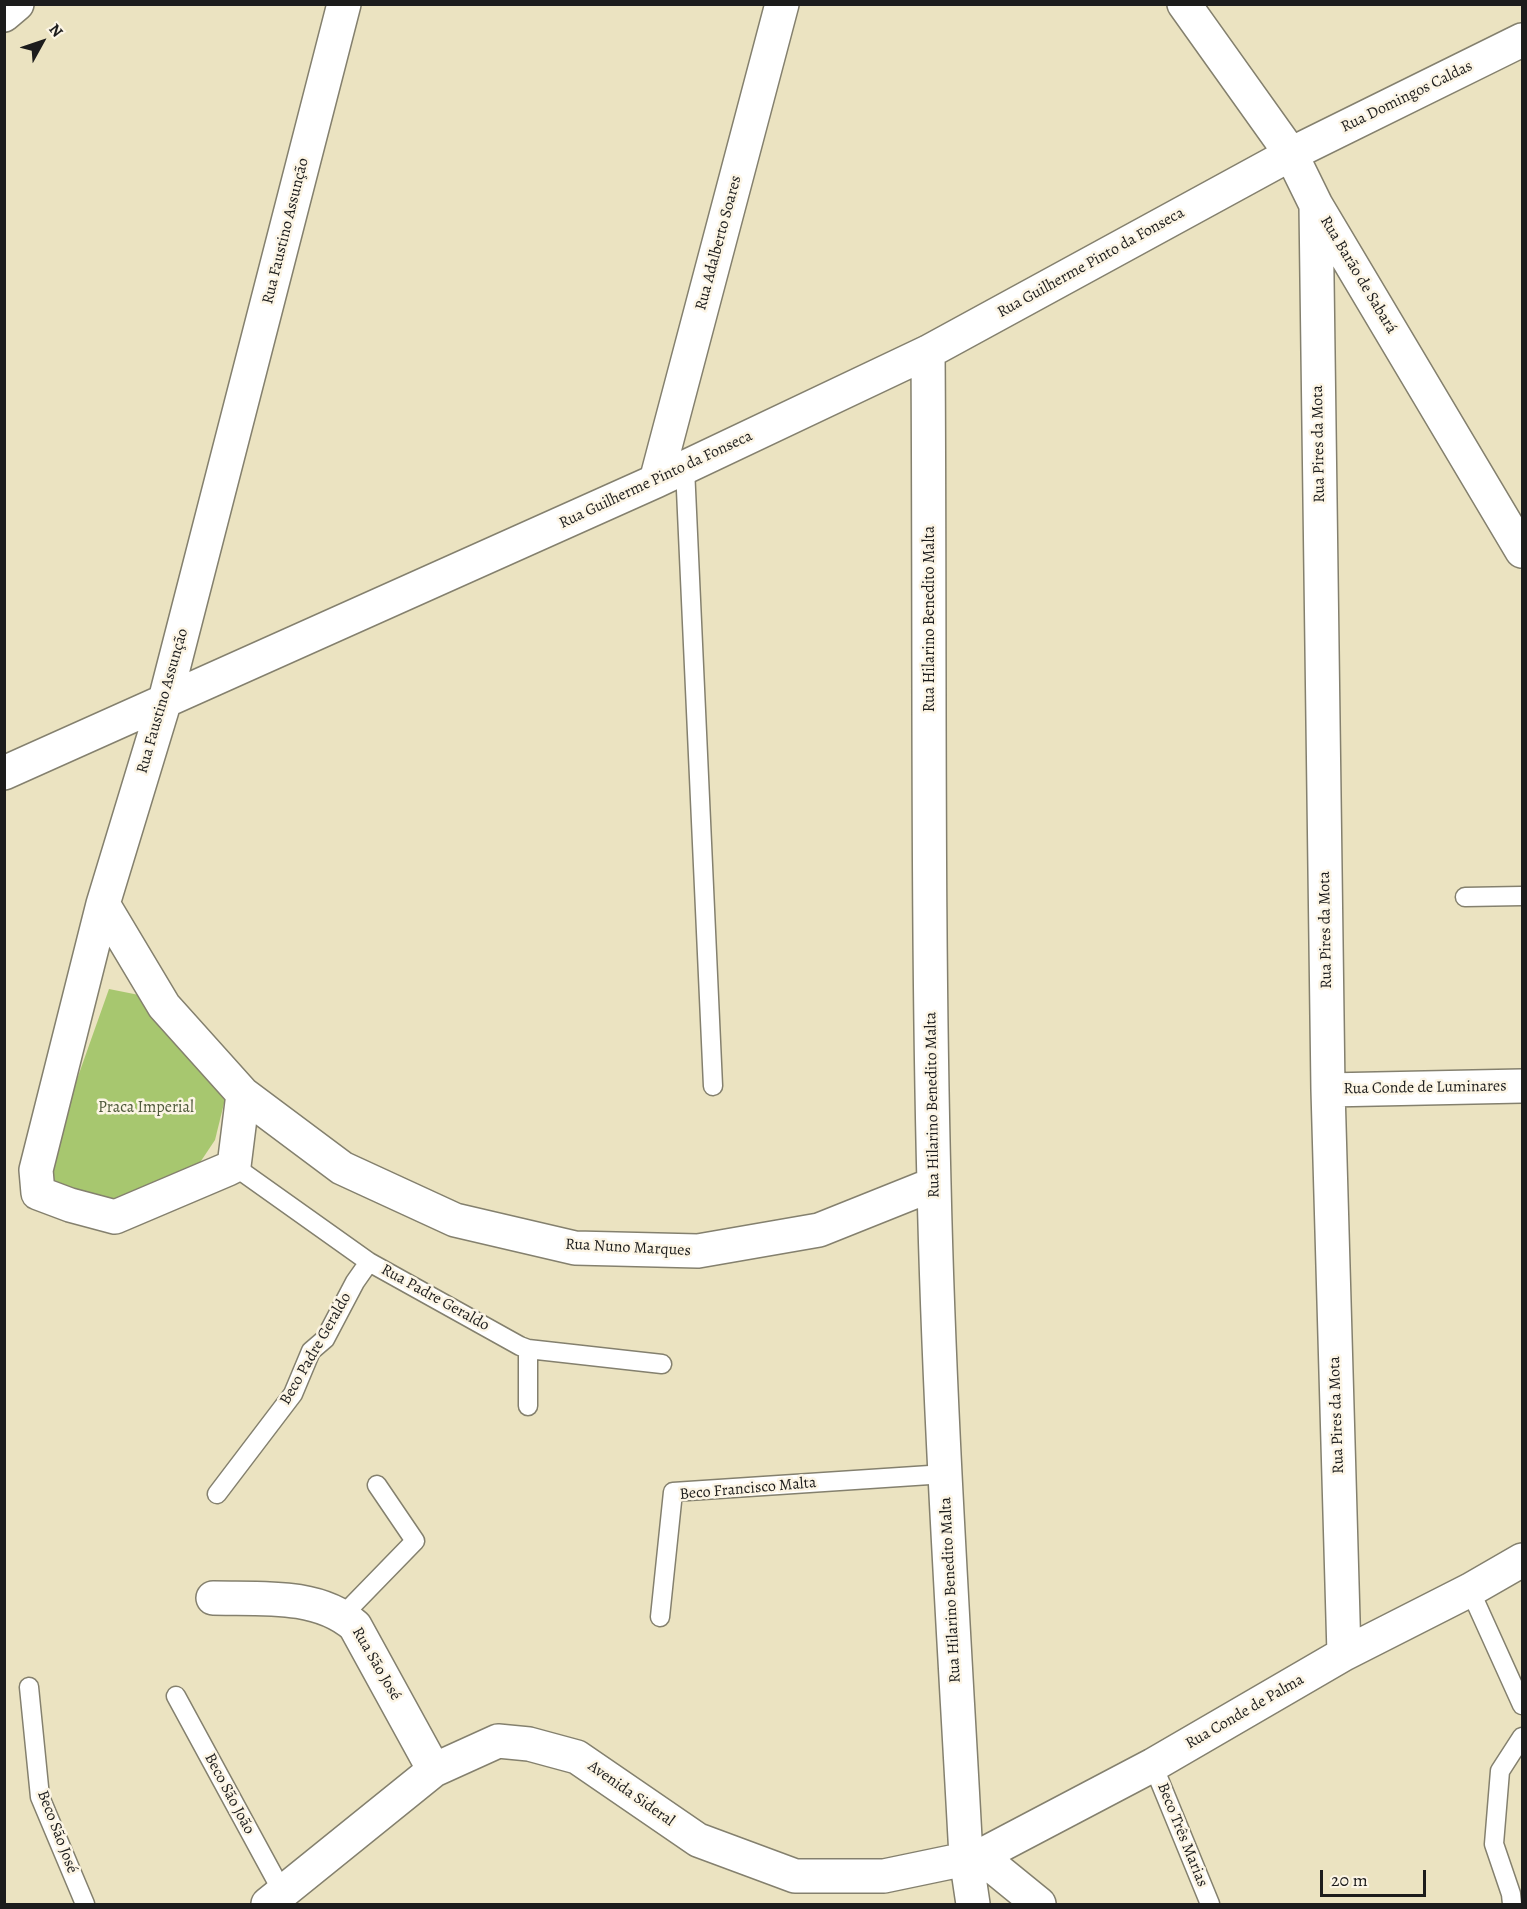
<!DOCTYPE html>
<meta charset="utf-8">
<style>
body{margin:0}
#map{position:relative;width:1527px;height:1909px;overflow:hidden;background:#ebe3c1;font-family:Alegreya,serif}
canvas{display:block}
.frame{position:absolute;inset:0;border:6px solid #1c1c1c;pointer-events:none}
.north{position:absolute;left:12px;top:12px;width:60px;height:60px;-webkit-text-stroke:4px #fcf5e5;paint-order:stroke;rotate:50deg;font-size:16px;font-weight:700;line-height:24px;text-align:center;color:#1c1c1c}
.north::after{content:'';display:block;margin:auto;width:21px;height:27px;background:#1c1c1c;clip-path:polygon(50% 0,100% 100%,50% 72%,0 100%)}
.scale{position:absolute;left:1320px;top:1870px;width:106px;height:27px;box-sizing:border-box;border:3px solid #1c1c1c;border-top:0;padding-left:8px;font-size:18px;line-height:21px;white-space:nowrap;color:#1c1c1c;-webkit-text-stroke:4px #fcf5e5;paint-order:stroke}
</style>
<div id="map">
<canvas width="1527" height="1909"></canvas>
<div class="frame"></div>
<div class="north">N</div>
<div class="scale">20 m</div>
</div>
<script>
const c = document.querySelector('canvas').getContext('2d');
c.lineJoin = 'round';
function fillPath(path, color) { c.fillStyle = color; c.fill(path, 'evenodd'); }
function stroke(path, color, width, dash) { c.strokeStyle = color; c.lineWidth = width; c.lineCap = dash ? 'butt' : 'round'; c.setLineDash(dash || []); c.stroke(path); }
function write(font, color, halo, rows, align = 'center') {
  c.font = font + ' Alegreya,serif'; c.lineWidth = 5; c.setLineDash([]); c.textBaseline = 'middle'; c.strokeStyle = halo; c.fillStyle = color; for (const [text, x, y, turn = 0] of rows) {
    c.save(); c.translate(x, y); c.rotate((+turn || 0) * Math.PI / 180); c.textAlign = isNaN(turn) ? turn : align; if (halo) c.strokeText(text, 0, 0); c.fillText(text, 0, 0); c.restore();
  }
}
const green = new Path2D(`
 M109 989 159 999 228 1087 215 1140 187 1182 103 1207 42 1178Z`);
const service = new Path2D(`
 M685 468 713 1086
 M1465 897 1522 896
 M234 1166 369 1262 520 1346 528 1349 662 1364
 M528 1406V1349
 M217 1494 293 1394 311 1351 325 1339 355 1282 369 1262
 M1470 1590 1522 1705
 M343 1615 415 1541 377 1485
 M660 1617 673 1492 945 1474
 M29 1687 40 1797 85 1904
 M176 1696 283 1893
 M1153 1765 1210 1904
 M1512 1904 1511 1894 1494 1844 1500 1771 1522 1737`);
const minor = new Path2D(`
 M1184 4 1291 154 1316 205 1522 551
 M4 15 17 4
 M1316 205 1328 1090 1344 1654
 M928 352C930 629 927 907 934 1184 939 1409 954 1633 966 1857L973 1904
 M656 481 782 4
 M4 773 656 481 928 352 1291 154 1522 40
 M103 904 164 1006 243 1094 342 1168 455 1220 575 1248 698 1251 819 1230 934 1184
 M1328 1090 1522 1086
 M243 1094 234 1166 228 1169 115 1217 70 1205 38 1193 36 1170 103 904 165 700 344 4
 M213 1598C259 1599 318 1593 355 1626L434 1770
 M980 1856 1039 1904
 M268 1904 434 1770 498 1741 529 1744 577 1757 698 1840 795 1876H884L980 1856 1153 1765 1344 1654 1470 1590 1522 1560`);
const streetNames = [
 ["Rua Domingos Caldas",1407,97,-26],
 ["Rua Faustino Assunção",286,231,-76],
 ["Rua Adalberto Soares",719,243,-75],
 ["Rua Guilherme Pinto da Fonseca",1091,263,-29],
 ["Rua Barão de Sabará",1358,275,59],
 ["Rua Pires da Mota",1319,444,-91],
 ["Rua Guilherme Pinto da Fonseca",656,480,-25],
 ["Rua Hilarino Benedito Malta",930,619,-90],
 ["Rua Faustino Assunção",163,701,-74],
 ["Rua Pires da Mota",1326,930,-91],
 ["Rua Conde de Luminares",1425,1088,-1],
 ["Rua Hilarino Benedito Malta",933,1105,-91],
 ["Rua Nuno Marques",628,1248,3],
 ["Rua Padre Geraldo",435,1298,29],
 ["Beco Padre Geraldo",316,1349,-60],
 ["Rua Pires da Mota",1337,1415,-92],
 ["Beco Francisco Malta",748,1489,-5],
 ["Rua Hilarino Benedito Malta",951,1590,-93],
 ["Rua São José",376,1664,60],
 ["Rua Conde de Palma",1245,1712,-30],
 ["Beco São João",229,1794,62],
 ["Avenida Sideral",631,1794,35],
 ["Beco São José",57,1832,69],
 ["Beco Três Marias",1182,1835,68]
];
const parkNames = [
 ["Praca Imperial",146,1108]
];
fillPath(green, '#a7c76f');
stroke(service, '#84806e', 21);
stroke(minor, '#84806e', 36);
stroke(service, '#fff', 18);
stroke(minor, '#fff', 33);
write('16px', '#1c1c1c', '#fcf5e5', streetNames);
write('16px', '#4d5839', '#fcf5e5', parkNames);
</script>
